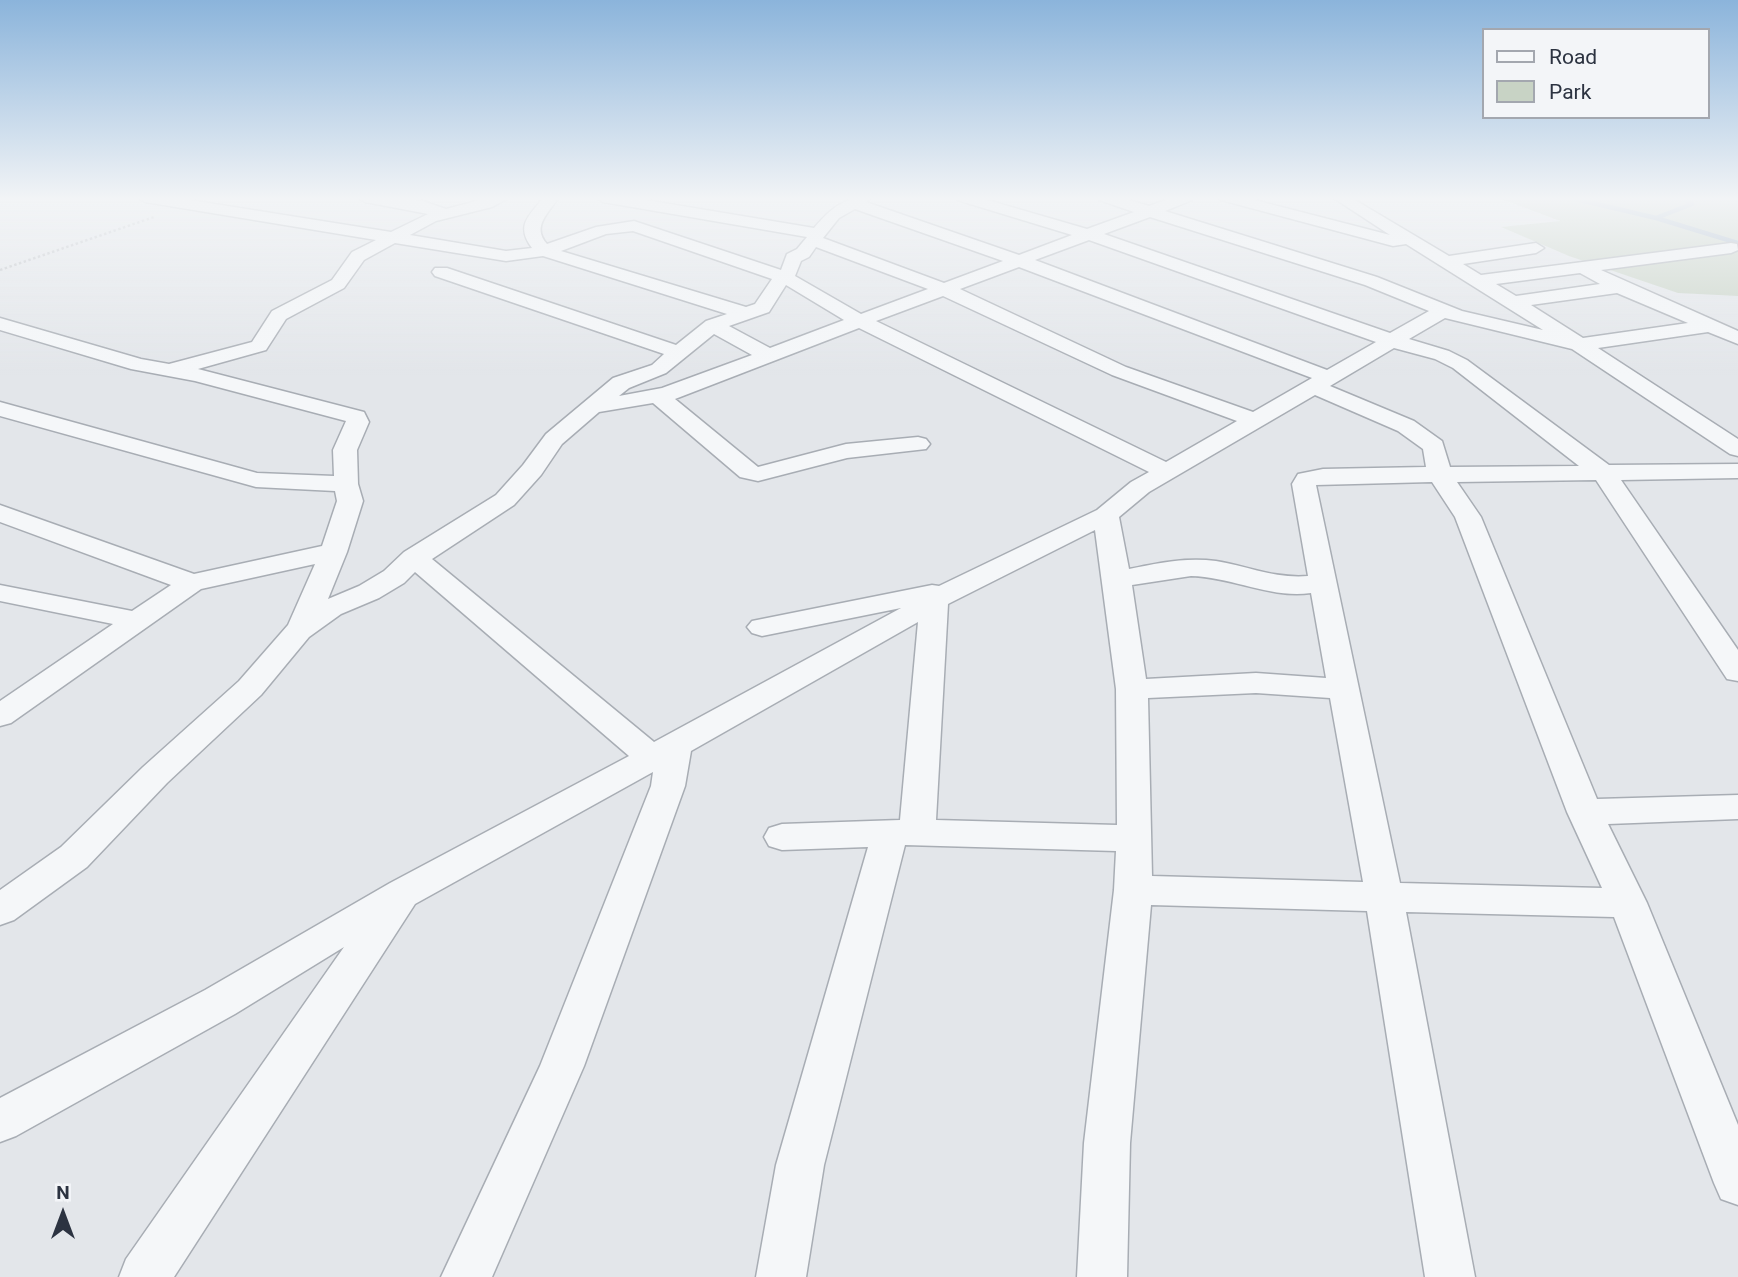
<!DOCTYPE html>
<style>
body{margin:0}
#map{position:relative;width:1738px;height:1277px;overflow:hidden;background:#e3e6ea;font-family:Roboto,sans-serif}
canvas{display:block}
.legend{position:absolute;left:1482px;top:28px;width:228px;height:91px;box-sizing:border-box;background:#f3f5f8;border:2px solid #a3a7af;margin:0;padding:9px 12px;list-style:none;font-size:21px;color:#2c3341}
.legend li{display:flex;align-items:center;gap:14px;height:35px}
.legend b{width:35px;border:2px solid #a3a7af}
.north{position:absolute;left:28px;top:1179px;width:70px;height:70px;-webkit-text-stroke:5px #f3f5f8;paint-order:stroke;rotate:0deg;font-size:19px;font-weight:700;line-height:28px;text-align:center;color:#2c3341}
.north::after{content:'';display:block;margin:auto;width:24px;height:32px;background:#2c3341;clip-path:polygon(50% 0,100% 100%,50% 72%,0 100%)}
</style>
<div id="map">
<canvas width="1738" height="1277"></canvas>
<ul class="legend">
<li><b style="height:9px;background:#f5f7f9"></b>Road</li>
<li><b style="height:19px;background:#c8d3c5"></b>Park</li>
</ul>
<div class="north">N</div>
</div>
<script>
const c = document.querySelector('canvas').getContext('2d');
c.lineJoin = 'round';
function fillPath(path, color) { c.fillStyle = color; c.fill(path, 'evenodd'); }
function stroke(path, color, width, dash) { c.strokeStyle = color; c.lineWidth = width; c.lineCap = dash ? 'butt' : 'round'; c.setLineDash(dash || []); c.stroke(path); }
const green = new Path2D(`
 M1496 197H1738V296L1678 293 1569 256 1501 227 1560 221Z`);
const stream = new Path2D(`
 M1567 197 1656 218 1738 243
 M1656 218 1692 204 1680 197`);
const path = new Path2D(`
 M0 270 154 217`);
const minor = new Path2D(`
 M138 197H171L391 232 428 214 365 202 358 197H393L423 201 446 209 491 197H510L492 207 436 221 410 235 506 251 532 248C515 225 529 216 544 197H559C549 213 531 226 547 244L596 227 634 221 781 270 787 254 797 249 807 237 603 202 595 197H628L814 228C831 208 844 197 871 197L866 202 1019 255 1072 235 957 200 955 197H977L1087 229 1134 212 1099 200 1097 197H1119L1149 206 1174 197H1194L1192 200 1165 211 1377 277 1462 311 1543 330 1406 244 1393 246 1221 200 1218 197H1243L1390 235 1332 197H1350L1449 256 1536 243 1544 248 1536 253 1463 264 1481 275 1731 243 1737 244 1738 250 1731 253 1601 270 1738 331V344L1708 332 1598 348 1738 439V456L1730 454 1572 349 1445 318 1409 339 1449 351 1467 360 1609 465 1738 464V478L1621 480 1738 650V681L1727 679 1596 480 1457 482 1481 517 1597 799 1738 795V819L1608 824 1647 903 1738 1125V1205L1721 1199 1714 1183 1614 917 1406 912 1475 1277H1425L1367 911 1151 905 1130 1143 1127 1277H1077L1084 1143 1114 890 1116 851 905 845 824 1165 806 1277H756L776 1165 868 847 782 850 769 846 764 837 769 828 782 824 900 820 918 622 691 751 685 786 584 1066 492 1277H441L540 1066 651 786 653 772 415 904 174 1277H119L126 1259 344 947 235 1014 16 1136 0 1142V1098L205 990 390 883 629 756 415 572 404 583 379 598 341 614 309 637 261 695 167 783 87 867 14 920 0 925V890L61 847 143 767 239 681 288 625 315 564 201 589 11 723 0 726V701L113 624 0 601V585L132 611 171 585 0 522V505L194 574 322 546 337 501 335 491 256 487 0 416V402L257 473 334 476 333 450 346 421 195 381 131 369 0 330V318L141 359 169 364 252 342 272 311 332 280 352 252 376 240 145 202ZM855 209 1003 261 944 283 823 238 839 218ZM1150 217 1365 285 1429 311 1390 333 1104 234ZM633 231 772 279 755 304 746 307 561 251 606 234ZM1089 240 1376 342 1327 370 1035 260ZM395 243 506 261 543 256 727 314 706 321 676 345 447 268H435L432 272 435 276 664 354 652 365 613 378 546 434 523 465 496 495 404 552 384 571 359 586 328 599 347 552 363 501 358 484 357 450 369 422 364 412 198 369 266 350 286 319 344 288 364 260ZM816 247 928 289 861 314 795 276 801 261 809 257ZM1019 267 1312 378 1253 412 1126 367 960 289ZM1580 273 1600 284 1516 296 1496 284ZM786 285 844 320 770 348 729 326 769 312ZM1617 293 1688 323 1583 338 1531 305ZM943 296 1112 375 1237 421 1166 462 876 321ZM859 328 1149 472 1131 482 1097 510 939 586 932 585 752 621 747 627 752 633 762 636 901 608 654 742 432 559 514 505 541 475 562 444 599 412 653 403 740 477 758 481 847 458 926 449 930 444 926 439 918 437 846 444 758 467 675 399ZM714 334 752 355 662 388 619 396 629 388 666 373ZM1394 348 1435 359 1453 368 1579 466 1450 467 1442 441 1414 421 1330 386ZM1315 395 1398 431 1423 449 1426 467 1323 469 1298 474 1292 484 1308 576C1276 579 1247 566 1216 561 1186 557 1158 563 1129 569L1119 517 1149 492ZM1432 482 1455 517 1567 812 1602 888 1400 883 1316 485ZM1095 530 1116 689 1117 825 936 820 948 604ZM1191 576C1232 577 1271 599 1311 593L1326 678 1256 673 1146 679 1132 585ZM1256 693 1330 698 1363 882 1152 876 1148 698Z`);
fillPath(green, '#c8d3c5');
stroke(stream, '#a0b3c8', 4.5);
stroke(minor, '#a8adb4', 3);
stroke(path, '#bdc0c5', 2.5, [2.5, 2.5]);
fillPath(minor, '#f5f7f9');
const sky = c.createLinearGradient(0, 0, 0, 375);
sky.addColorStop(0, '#8bb4db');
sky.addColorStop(0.53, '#f2f4f6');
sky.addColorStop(1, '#f2f4f600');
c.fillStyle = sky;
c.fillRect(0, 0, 1738, 375);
</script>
